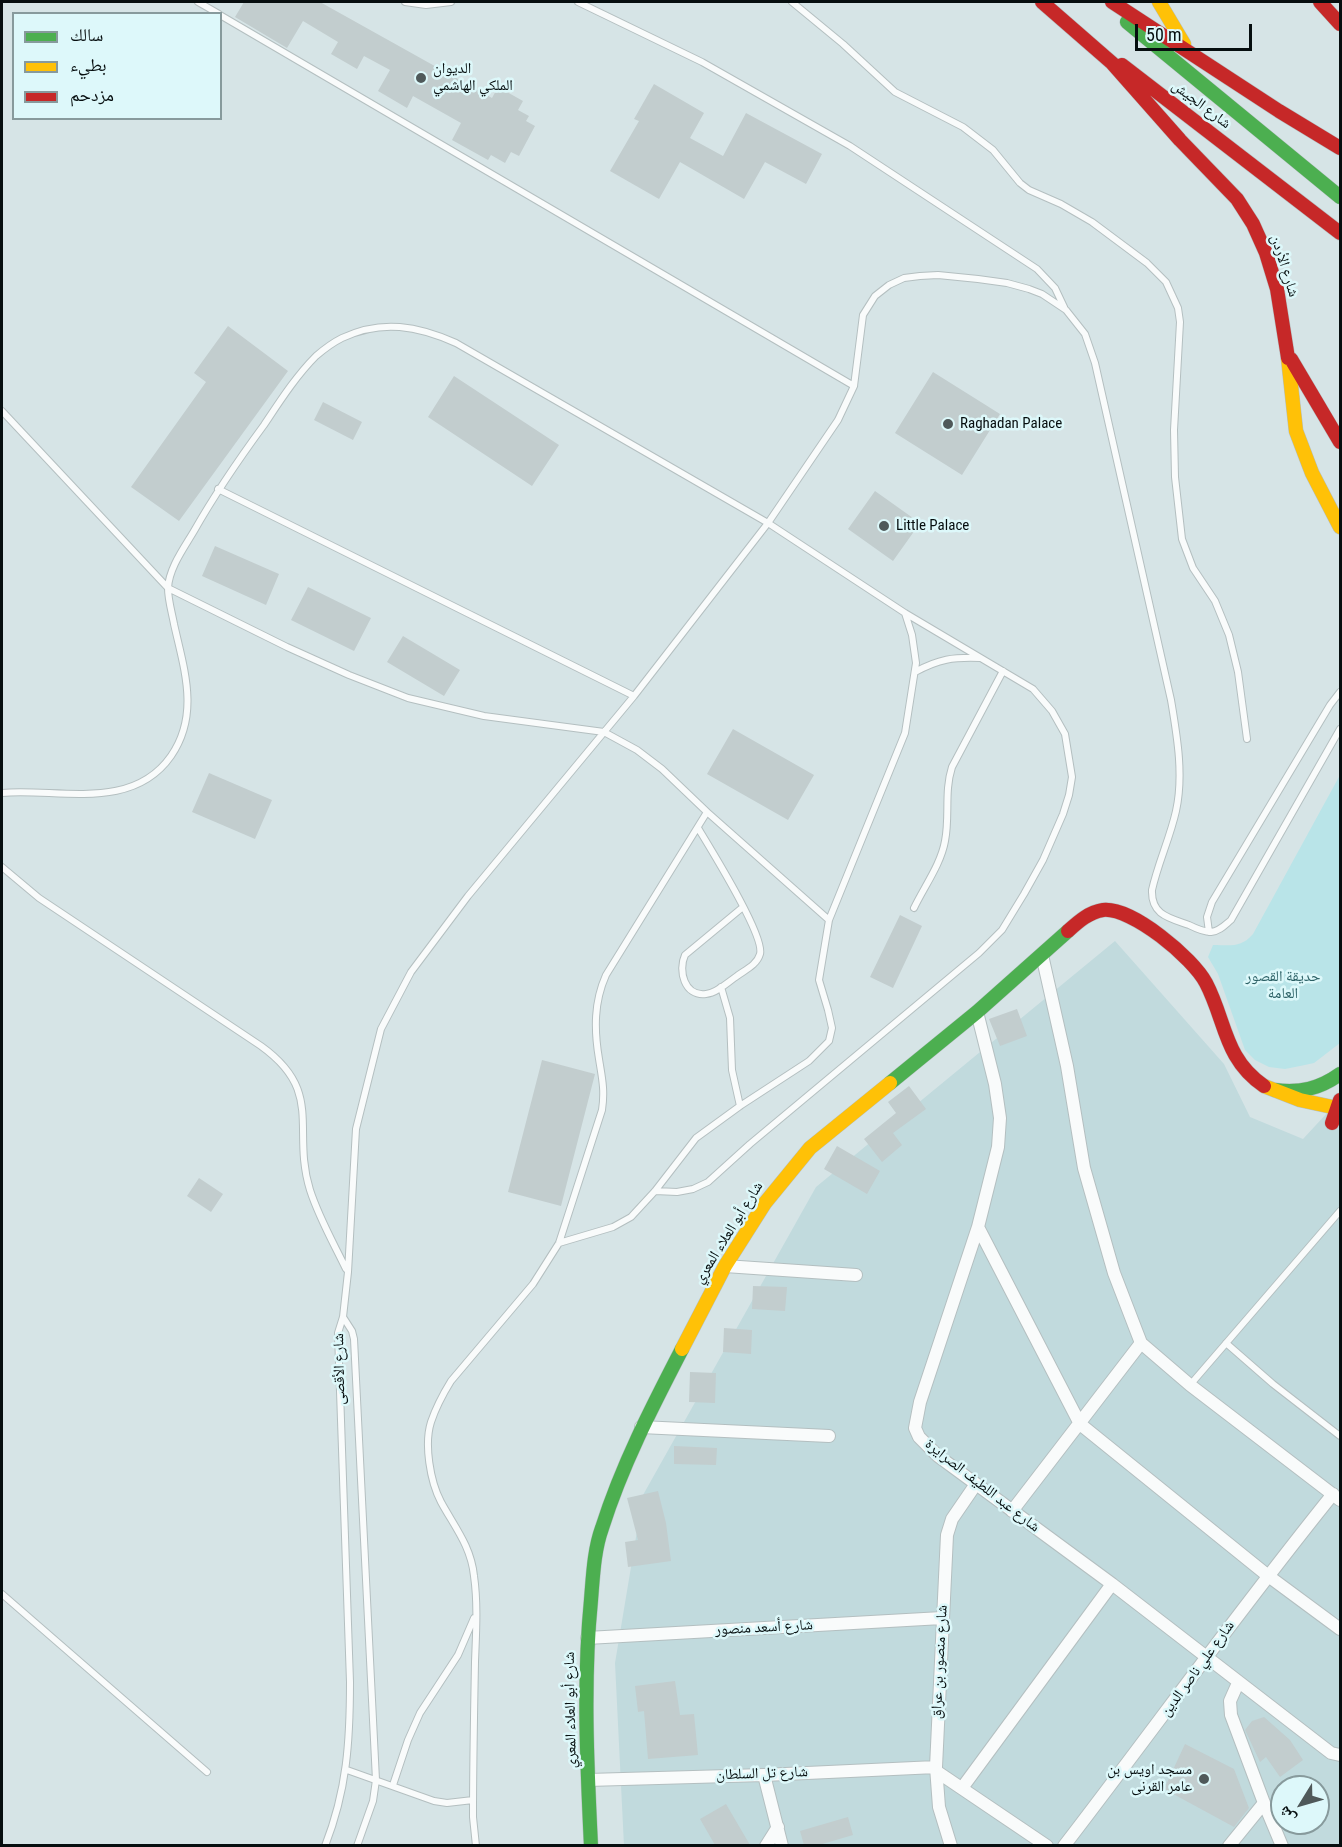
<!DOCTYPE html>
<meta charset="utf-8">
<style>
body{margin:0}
#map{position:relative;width:1342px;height:1847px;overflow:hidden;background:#d6e4e6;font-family:"Roboto Condensed","Noto Naskh Arabic",sans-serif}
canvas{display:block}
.frame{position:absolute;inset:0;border:3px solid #060e0f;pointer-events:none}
.legend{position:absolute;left:12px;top:12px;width:210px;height:108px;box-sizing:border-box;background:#ddf8fa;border:2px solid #879a9c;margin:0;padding:8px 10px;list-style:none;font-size:18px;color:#060e0f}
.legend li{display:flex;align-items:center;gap:12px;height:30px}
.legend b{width:30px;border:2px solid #879a9c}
.north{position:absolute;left:1270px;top:1775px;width:60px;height:60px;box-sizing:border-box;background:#ddf8fa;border:2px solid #879a9c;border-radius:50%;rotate:233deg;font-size:16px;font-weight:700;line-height:24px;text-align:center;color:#060e0f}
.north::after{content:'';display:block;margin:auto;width:21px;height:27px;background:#4f595a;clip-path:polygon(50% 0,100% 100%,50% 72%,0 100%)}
.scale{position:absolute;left:1135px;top:24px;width:117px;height:27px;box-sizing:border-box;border:3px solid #060e0f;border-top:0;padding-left:8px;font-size:18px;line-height:21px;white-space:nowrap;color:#060e0f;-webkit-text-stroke:4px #ddf8fa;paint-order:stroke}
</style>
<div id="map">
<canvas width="1342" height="1847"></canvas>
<div class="frame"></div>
<ul class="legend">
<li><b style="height:8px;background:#4caf50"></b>سالك</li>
<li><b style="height:8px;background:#ffc107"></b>بطيء</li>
<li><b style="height:8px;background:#c62828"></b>مزدحم</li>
</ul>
<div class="north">ش</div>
<div class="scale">50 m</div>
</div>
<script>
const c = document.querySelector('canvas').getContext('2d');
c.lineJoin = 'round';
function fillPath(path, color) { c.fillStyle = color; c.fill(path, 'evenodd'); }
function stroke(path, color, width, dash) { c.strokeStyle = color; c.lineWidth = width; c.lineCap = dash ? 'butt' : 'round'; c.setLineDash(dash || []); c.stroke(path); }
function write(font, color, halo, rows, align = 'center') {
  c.font = font + ' "Roboto Condensed","Noto Naskh Arabic",sans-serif'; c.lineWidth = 5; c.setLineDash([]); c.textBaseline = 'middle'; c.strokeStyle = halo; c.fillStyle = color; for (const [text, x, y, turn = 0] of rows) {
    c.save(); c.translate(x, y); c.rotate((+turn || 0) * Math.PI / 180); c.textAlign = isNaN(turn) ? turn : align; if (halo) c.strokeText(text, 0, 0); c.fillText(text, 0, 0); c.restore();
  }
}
const built = new Path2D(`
 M1115 941 1224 1064 1250 1117 1303 1139 1340 1099V1845L624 1846 615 1663 643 1495 816 1187ZM1282 1787H1318V1823H1282Z`);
const green = new Path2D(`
 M1340 775V1043L1314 1063 1300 1066 1285 1069 1269 1067 1255 1060 1245 1050 1218 974 1208 957 1213 945C1231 945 1241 948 1253 934Z`);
const building = new Path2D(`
 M244 2H320L492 98 498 87 523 101 518 110 529 116 526 121 535 126 519 156 511 152 505 163 491 155 488 160 452 140 461 123 413 96 407 108 378 91 390 70 364 56 357 69 331 54 338 42 303 21 287 48 235 17Z
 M654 84 704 113 690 138 723 156 746 113 822 154 806 184 765 162 744 199 680 162 659 199 610 171 639 121 634 119Z
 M228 326 288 371 179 521 131 487 206 382 194 373Z
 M933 372 1000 414 962 475 895 433Z
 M454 376 559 445 532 486 428 417Z
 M323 402 362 422 353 440 314 420Z
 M875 491 920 523 893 561 848 529Z
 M215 546 279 574 266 605 202 576Z
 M308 587 371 618 354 651 291 620Z
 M403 636 460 670 444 696 387 662Z
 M733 729 814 775 788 820 707 774Z
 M209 773 272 800 255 839 192 812Z
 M900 915 922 926 893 988 870 977Z
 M1017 1009 1027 1036 1000 1046 989 1019Z
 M542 1060 595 1074 561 1206 508 1192Z
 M909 1086 926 1109 893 1133 902 1145 882 1162 864 1139 896 1113 888 1102Z
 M837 1146 880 1171 867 1194 824 1169Z
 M199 1178 223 1194 211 1212 187 1196Z
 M753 1286 787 1287 785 1311 752 1309Z
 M724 1328 752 1330 751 1354 723 1352Z
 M690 1372 716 1373 715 1403 689 1402Z
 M674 1446 717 1448 716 1465 674 1464Z
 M658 1491 666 1523 671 1561 628 1567 625 1542 638 1540 627 1498Z
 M675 1681 680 1715 694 1714 698 1755 648 1759 644 1711 638 1712 635 1686Z
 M1264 1717 1290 1740 1303 1760 1280 1777 1266 1757 1260 1762 1245 1730 1252 1721Z
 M1185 1744 1234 1769 1249 1808 1234 1827 1164 1789Z
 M726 1804 750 1845H715L700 1819Z
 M848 1817 853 1835 819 1845H804L800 1831Z`);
const lane = new Path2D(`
 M198 2 219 14
 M405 2 426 5 451 2
 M578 2 702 62 850 146 1037 269 1055 288 1064 307
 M792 2 843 44 895 92 963 127 993 150 1020 183 1029 190 1061 204 1092 222 1147 263 1166 282 1178 308 1180 322 1174 430 1175 477 1182 539 1193 568 1215 601 1229 635 1238 672 1247 739
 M220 15 854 386
 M2 411 168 588 287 647 349 675 408 698 484 716 604 732 637 750 662 769 707 812 829 920
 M218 489 634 696
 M915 672C939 659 953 657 980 658
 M2 793C58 788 132 812 171 756 200 714 184 669 174 624 172 613 168 600 168 588 169 568 184 548 194 531 215 494 239 459 264 425 280 401 296 376 316 356 323 350 334 342 342 338 382 319 418 326 456 343L768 523 905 613 1033 689 1052 711 1065 734 1072 777 1069 795 1063 814 1043 860 1024 894 1002 930 979 953 750 1144 708 1182 693 1189 677 1192 655 1191
 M698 828C710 848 765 936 760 954 757 965 745 970 737 976 728 982 717 993 706 994 684 997 678 970 685 955L743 907
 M2 867 39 898 261 1046C325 1092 291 1129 310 1190 319 1218 334 1244 346 1269
 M914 908C924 887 941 864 945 841 950 816 944 792 952 767L1003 671
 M1209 932 1207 917 1212 902 1330 705 1340 692
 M721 987 730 1018 732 1070 740 1106
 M559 1243 613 1227 631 1217 655 1191 696 1138 740 1106 809 1061 829 1041 832 1028 828 1010 819 980 829 920 905 733 916 663 912 635 905 613
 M343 1317 352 1331 354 1339 376 1780 373 1801 357 1846
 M1226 1343 1273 1384 1340 1436
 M1190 1385 1340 1211
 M2 1594 207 1772
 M347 1770 434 1801 447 1803 473 1800
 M393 1785 408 1740 420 1713 458 1655 474 1618
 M325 1846C347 1790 350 1741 350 1682L338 1333 343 1317 348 1272 356 1129 381 1029 411 972 468 896 634 696 768 523 838 420 854 386 863 315 875 296 889 285 904 278 920 276 938 275 978 279 1007 283 1029 289 1042 294 1066 310 1085 334 1095 363 1171 700C1177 736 1184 775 1176 811 1170 838 1158 863 1152 890 1151 915 1169 918 1189 925 1195 928 1204 932 1211 932 1220 931 1225 925 1231 920L1340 729
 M476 1846 473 1817C473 1766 474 1714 475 1662 476 1634 478 1604 474 1576 471 1546 454 1526 441 1502 430 1481 424 1444 431 1422 436 1407 443 1394 451 1381L533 1284 559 1243 602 1110C605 1090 602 1078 599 1059 594 1029 594 1002 606 975L707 812`);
const street = new Path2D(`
 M1042 955 1067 1066 1084 1168 1114 1273 1141 1343 1190 1385 1340 1500
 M977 1012 995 1084 1000 1118 998 1147 978 1227 920 1402 915 1428 919 1437 938 1456 1112 1584 1331 1753 1340 1755
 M978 1227 1080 1424 1267 1575 1340 1629
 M725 1266 856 1275
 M641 1427 829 1436
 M1012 1511 1141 1343
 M587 1638 942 1618
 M1238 1683 1230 1701 1231 1715 1264 1803 1282 1846
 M936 1771 1047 1846
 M764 1775 782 1846
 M588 1780 764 1775 936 1767
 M962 1788 1112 1584
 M766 1846 778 1827
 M951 1846 939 1807 936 1767 947 1535 952 1519 976 1484
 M1064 1846C1154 1729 1240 1609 1333 1494
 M1229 1846 1264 1803`);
const fast = new Path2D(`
 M1127 22 1340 197
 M890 1083 977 1012 1068 931
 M1275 1090C1300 1093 1319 1089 1340 1074
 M591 1846C587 1764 583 1681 591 1600 593 1576 594 1550 602 1528 622 1465 652 1407 682 1349`);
const slow = new Path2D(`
 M1159 2 1184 44
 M1288 358 1296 431 1312 473 1340 527
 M1264 1086 1300 1100 1337 1108 1340 1112
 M682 1349 725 1266 765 1203 810 1148 890 1083`);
const jam = new Path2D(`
 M1042 2 1112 63 1180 140 1237 199 1253 224 1266 253 1277 289 1288 358
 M1112 2 1279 111 1340 148
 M1320 2 1340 24
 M1122 65 1340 233
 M1291 359 1340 442
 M1068 931C1078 922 1089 912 1103 910 1132 907 1193 958 1206 983 1226 1021 1224 1059 1264 1086
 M1332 1123 1340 1100`);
const markers = [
 [421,78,6,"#4f595a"],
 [948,424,6,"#4f595a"],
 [884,526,6,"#4f595a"],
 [1204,1779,6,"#4f595a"]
];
const poiNames = [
 ["الديوان",433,69],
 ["الملكي الهاشمي",433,86],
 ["Raghadan Palace",960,424],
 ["Little Palace",896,526],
 ["مسجد اويس بن",1192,1770,"right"],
 ["عامر القرنى",1192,1787,"right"]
];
const streetNames = [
 ["شارع الجيش",1201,105,37],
 ["شارع الأردن",1284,266,73],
 ["شارع أبو العلاء المعري",729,1233,-58],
 ["شارع الأقصى",340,1369,-91],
 ["شارع عبد اللطيف الصرايرة",982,1486,38],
 ["شارع أسعد منصور",764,1628,-3],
 ["شارع منصور بن عراق",940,1662,-87],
 ["شارع علي ناصر الدين",1198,1669,-54],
 ["شارع أبو العلاء المعري",571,1710,-91],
 ["شارع تل السلطان",762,1774,-2]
];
const parkNames = [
 ["حديقة القصور",1283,977],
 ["العامة",1283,994]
];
fillPath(built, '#c1dadd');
fillPath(green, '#b9e4e8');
fillPath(building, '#c2cdce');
stroke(lane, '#b4bfc0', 8);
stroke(street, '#b4bfc0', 14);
stroke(fast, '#b4bfc0', 15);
stroke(slow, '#b4bfc0', 15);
stroke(jam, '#b4bfc0', 15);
stroke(lane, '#f9fbfb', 6);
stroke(street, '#f9fbfb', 12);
stroke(fast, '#4caf50', 14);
stroke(slow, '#ffc107', 14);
stroke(jam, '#c62828', 14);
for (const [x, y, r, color] of markers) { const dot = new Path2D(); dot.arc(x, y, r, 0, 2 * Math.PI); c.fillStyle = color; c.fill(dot); stroke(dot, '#ddf8fa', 2); }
write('15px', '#060e0f', '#ddf8fa', poiNames, 'left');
write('15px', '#060e0f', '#ddf8fa', streetNames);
write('15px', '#2b6065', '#ddf8fa', parkNames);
</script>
